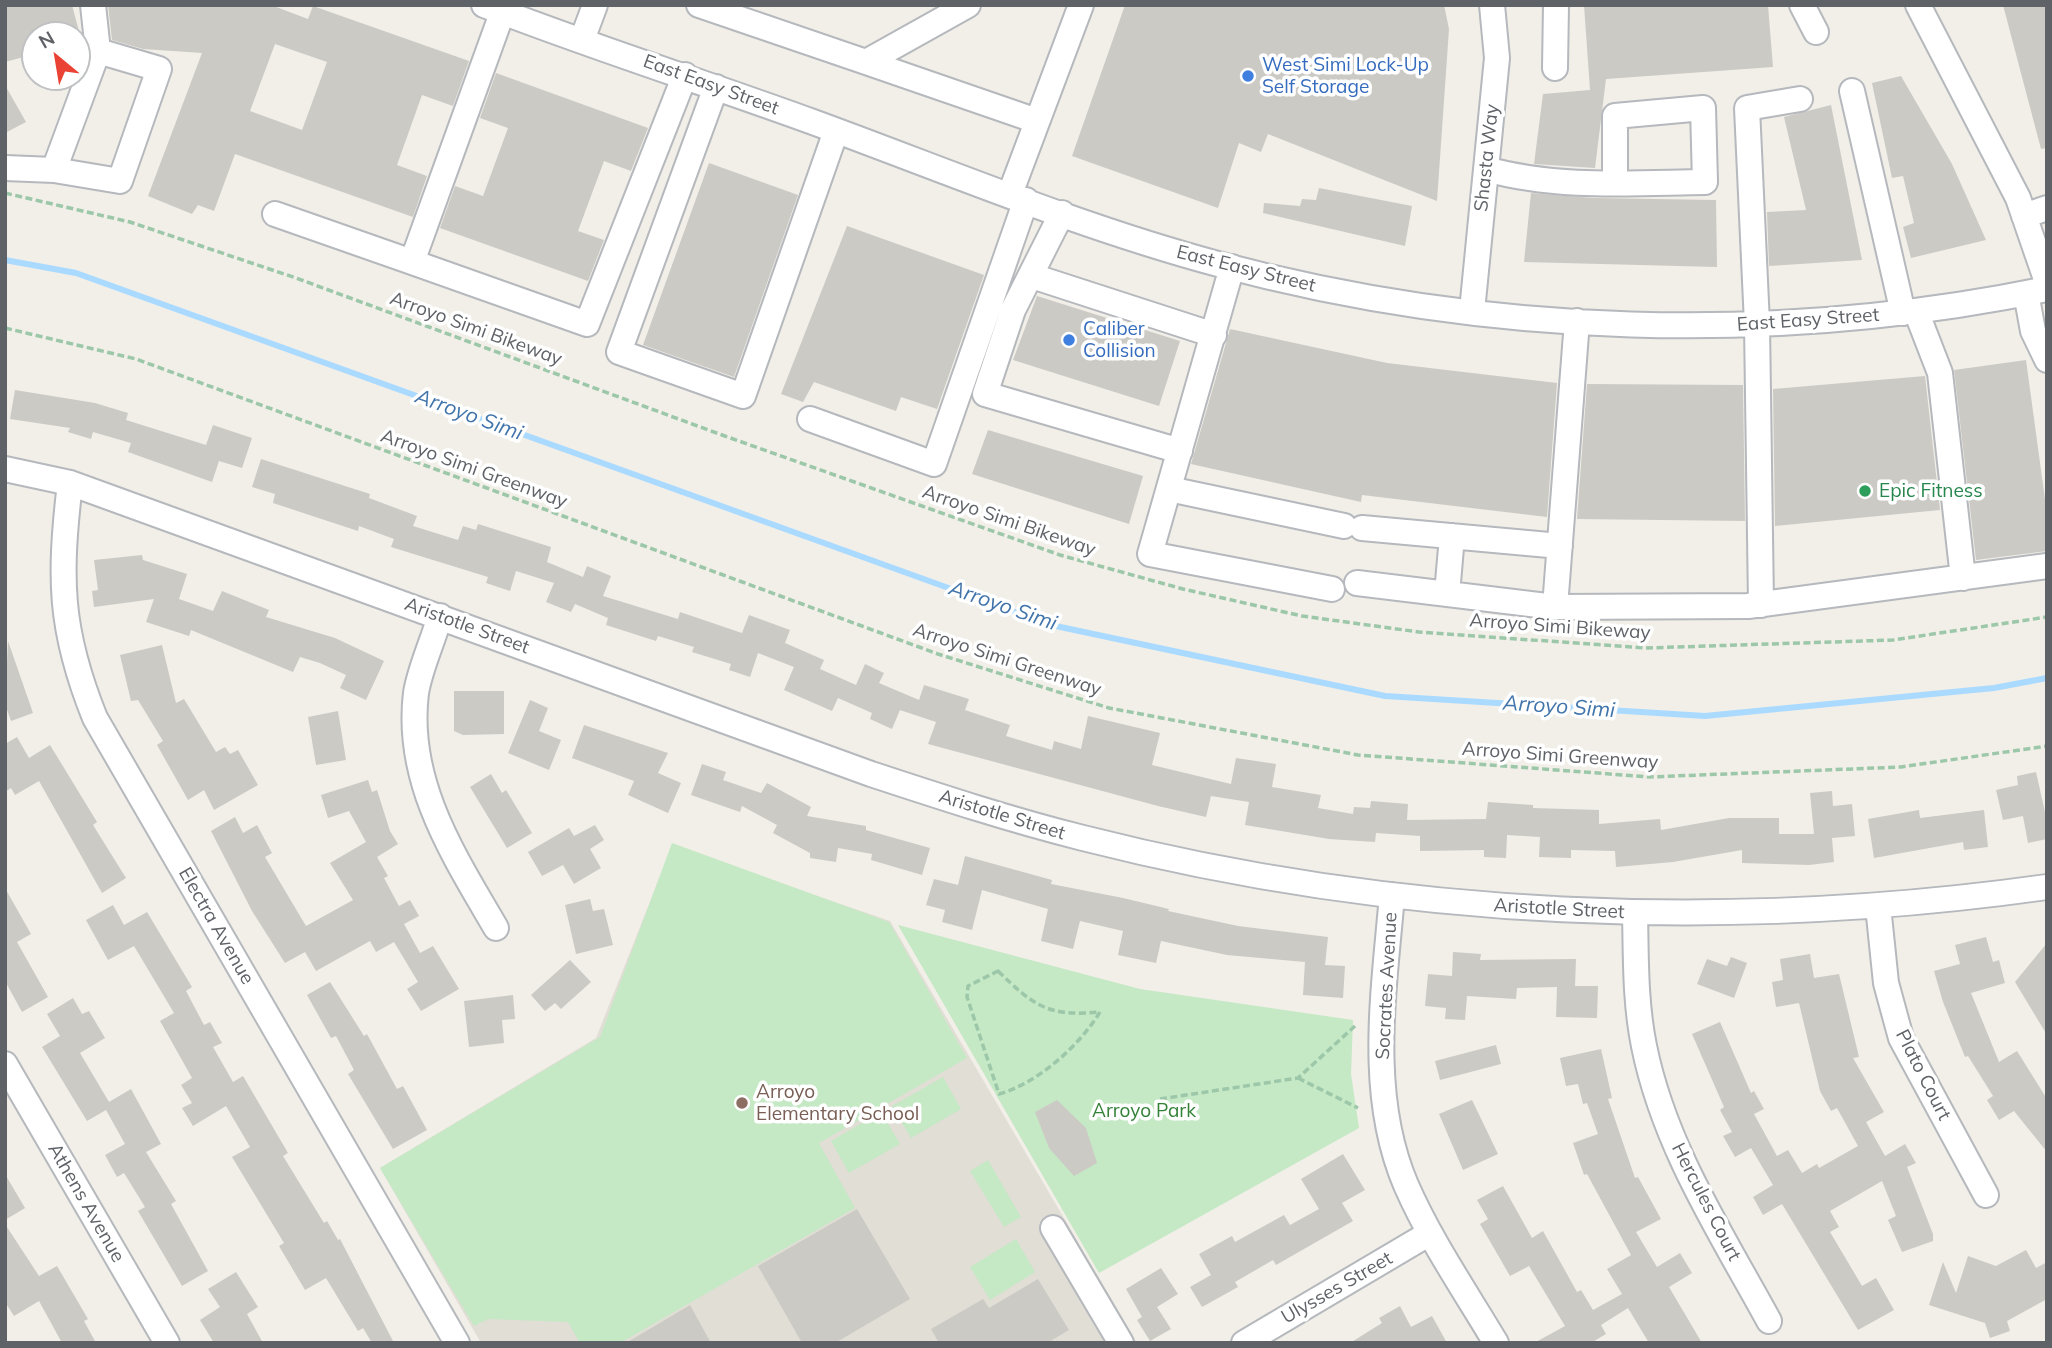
<!DOCTYPE html>
<style>
body{margin:0}
#map{position:relative;width:2052px;height:1348px;overflow:hidden;background:#f1efe8;font-family:Mulish,sans-serif}
canvas{display:block}
.frame{position:absolute;inset:0;border:7px solid #5f6368;pointer-events:none}
.north{position:absolute;left:21px;top:21px;width:70px;height:70px;box-sizing:border-box;background:#fff;border:2px solid #bfc1c3;border-radius:50%;rotate:330deg;font-size:19px;font-weight:700;line-height:28px;text-align:center;color:#5f6368}
.north::after{content:'';display:block;margin:auto;width:24px;height:32px;background:#ea4335;clip-path:polygon(50% 0,100% 100%,50% 72%,0 100%)}
</style>
<div id="map">
<canvas width="2052" height="1348"></canvas>
<div class="frame"></div>
<div class="north">N</div>
</div>
<script>
const c = document.querySelector('canvas').getContext('2d');
c.lineJoin = 'round';
function fillPath(path, color) { c.fillStyle = color; c.fill(path, 'evenodd'); }
function stroke(path, color, width, dash) { c.strokeStyle = color; c.lineWidth = width; c.lineCap = dash ? 'butt' : 'round'; c.setLineDash(dash || []); c.stroke(path); }
function write(font, color, halo, rows, align = 'center') {
  c.font = font + ' Mulish,sans-serif'; c.lineWidth = 7; c.setLineDash([]); c.textBaseline = 'middle'; c.strokeStyle = halo; c.fillStyle = color; for (const [text, x, y, turn = 0] of rows) {
    c.save(); c.translate(x, y); c.rotate((+turn || 0) * Math.PI / 180); c.textAlign = isNaN(turn) ? turn : align; if (halo) c.strokeText(text, 0, 0); c.fillText(text, 0, 0); c.restore();
  }
}
const education = new Path2D(`
 M672 846 890 921 1137 1343H481L380 1168 596 1038Z`);
const green = new Path2D(`
 M672 843 889 922 967 1058 819 1143 855 1208 620 1343H580L568 1322 488 1319 474 1326 380 1168 600 1037Z
 M898 925 1140 989 1353 1020 1351 1074 1359 1128 1099 1273Z
 M943 1077 961 1109 911 1138 892 1106Z
 M881 1112 900 1144 849 1173 831 1141Z
 M988 1160 1021 1217 1004 1227 970 1171Z
 M1016 1239 1035 1272 990 1300 970 1267Z`);
const stream = new Path2D(`
 M5 260 76 273 1051 625 1385 696 1705 716 1994 688 2047 678`);
const building = new Path2D(`
 M5 5H72L80 35H35V54L5 62Z
 M108 5H271L308 19 313 6 469 61 453 106 422 95 397 165 427 176 413 217 235 154 214 211 198 205 192 214 148 196 202 53 143 49 112 40ZM275 44 327 62 302 130 250 111Z
 M1125 5H1444L1449 29 1437 201 1268 134 1261 152 1239 143 1218 208 1072 156Z
 M1584 5H1768L1773 67 1606 79 1595 168 1534 164 1543 94 1590 90Z
 M2003 5H2047V148L2041 149Z
 M496 73 648 128 631 171 604 161 578 231 604 240 588 281 440 228 455 186 483 196 508 128 480 118Z
 M1901 76 1952 164 1986 240 1911 258 1903 227 1914 223 1903 176 1892 178 1872 83Z
 M5 85 26 122 5 133Z
 M1831 105 1862 260 1769 266 1767 212 1806 210 1784 117Z
 M709 163 798 195 734 377 643 345Z
 M1319 188 1412 206 1405 246 1263 213 1264 203 1300 206 1302 199 1316 200Z
 M1531 193 1594 198 1716 200 1717 267 1524 262Z
 M847 226 984 275 937 409 901 397 896 411 814 382 803 402 781 394Z
 M1037 296 1180 341 1159 406 1013 360Z
 M1230 329 1387 363 1557 383 1547 517 1362 495 1361 502 1191 464Z
 M2026 360 2047 514V551L1976 560 1954 370Z
 M1925 376 1940 510 1775 526 1773 389Z
 M1587 384 1743 385 1745 521 1577 519Z
 M15 390 95 403 128 413 126 420 206 445 213 425 252 438 242 468 219 461 212 482 128 452 131 443 93 432 91 439 68 432 70 428 10 419Z
 M988 430 1143 476 1129 524 972 474Z
 M261 459 370 494 369 498 417 516 413 526 458 540 463 526 476 530 478 524 551 547 547 562 583 577 587 566 611 576 603 596 678 619 680 612 742 633 749 615 790 630 785 643 824 660 820 669 856 685 865 664 884 673 879 683 919 700 924 685 969 699 965 710 1010 725 1006 736 1052 750 1054 741 1081 749 1088 716 1160 733 1152 765 1231 784 1236 758 1276 764 1272 787 1321 795 1318 808 1353 814 1354 807 1370 808 1371 801 1408 804 1407 820 1486 819 1488 802 1533 805V808L1599 810V824L1660 819 1661 830 1729 818H1779V834H1814L1810 793 1832 791 1833 806 1852 804 1855 836 1832 838 1834 862 1809 865 1742 863V850L1673 862 1616 867 1615 851 1571 850V858L1539 857 1540 837 1507 835 1506 858 1484 857V850L1420 851V836L1376 833 1375 842 1329 839 1245 825 1249 802 1211 796 1206 817 1158 806 928 744 936 722 900 710 892 729 870 719 872 713 838 698 832 711 784 690 794 667 758 653 750 677 729 670 731 664 692 652 694 647 658 636 656 641 606 625 608 618 575 604 571 612 546 602 554 583 516 571 510 591 486 583 488 577 391 547 394 539 359 526 358 531 273 503 275 494 252 487Z
 M142 555 143 560 187 574 179 599 213 611 222 591 269 610 266 617 335 638 384 661 366 700 340 688 346 675 320 663 300 657 293 672 191 630 189 636 146 622 154 599 94 607 92 591 98 590 94 560Z
 M8 641 33 713 11 721 5 704Z
 M162 645 176 703 184 699 216 752 225 747 230 754 238 750 258 785 214 810 204 790 188 800 157 745 163 741 138 700 131 701 120 655Z
 M454 691H504V734L463 735 454 731Z
 M530 700 548 708 539 731 561 740 549 770 508 753Z
 M338 711 346 760 316 765 308 717Z
 M584 725 668 753 658 773 681 783 668 813 628 795 634 781 572 758Z
 M17 737 29 758 50 745 97 822 93 825 126 878 102 893 39 781 15 795 11 788 5 792V744Z
 M702 764 726 772 723 780 761 793 767 783 811 807 807 816 866 826V830L930 848 922 875 871 860 872 854 838 848 836 862 810 858V853L773 833 777 825 742 806 740 812 691 795Z
 M2036 772 2047 821V839L2028 843 2023 816 2003 820 1996 790 2018 785 2017 776Z
 M491 774 502 793 506 790 532 833 507 848 470 787Z
 M368 780 372 792 377 790 390 831 398 844 377 857 388 876 384 878 399 906 410 900 419 916 404 924 420 953 433 946 459 989 421 1011 407 989 418 982 394 942 376 952 370 941 316 971 305 952 285 963 252 911 211 831 235 817 243 833 257 825 272 853 265 857 306 926 353 900 330 863 366 842 349 811 328 818 321 795Z
 M1919 810 1920 818 1984 810 1988 847 1964 850 1963 842 1874 858 1868 819Z
 M595 825 604 840 590 849 601 868 574 884 563 865 542 876 528 852 569 828 574 836Z
 M965 856 1052 880 1051 884 1123 898 1169 909 1168 911 1238 926 1328 937 1325 965 1345 966 1343 998 1303 995 1305 962 1227 955 1161 941 1156 963 1118 955 1123 931 1080 921 1073 949 1041 941 1048 909 982 890 972 930 942 922 945 910 926 905 934 879 958 885Z
 M5 888 31 934 17 942 48 997 22 1012 5 981Z
 M590 899 593 911 604 909 613 945 576 954 565 905Z
 M113 905 124 925 147 912 192 987 186 991 204 1025 210 1022 222 1043 213 1047 233 1082 243 1076 288 1153 283 1156 324 1223 327 1221 338 1240 340 1239 394 1343H372L363 1328 358 1331 326 1278 305 1290 279 1246 284 1243 232 1157 250 1147 226 1106 193 1126 182 1108 192 1103 181 1085 192 1078 160 1021 174 1013 134 946 108 960 86 920Z
 M1986 937 1993 962 1999 960 2005 983 1971 993 1999 1062 2017 1051 2047 1099V1152L2014 1111 1999 1120 1987 1100 1993 1096 1968 1056 1965 1057 1943 1002 1934 971 1960 964 1955 945Z
 M2047 943V1035L2015 982Z
 M1453 952 1481 954 1480 960 1576 959 1575 986H1598L1597 1018 1556 1017 1557 987 1517 988 1516 999 1467 996 1465 1020 1445 1019 1446 1008 1425 1006 1428 974 1452 976Z
 M1810 954 1814 978 1839 974 1859 1057 1853 1058 1884 1112 1866 1122 1885 1156 1905 1144 1916 1163 1907 1167 1933 1234V1241L1902 1252 1888 1220 1896 1216 1882 1181 1830 1211 1839 1227 1830 1232 1862 1286 1876 1278 1894 1310 1858 1330 1782 1204 1763 1215 1753 1197 1773 1185 1751 1148 1735 1157 1723 1136 1732 1132 1720 1110 1724 1107 1692 1034 1720 1022 1751 1093 1754 1091 1764 1109 1754 1114 1777 1156 1788 1150 1802 1173 1817 1164 1819 1168 1858 1146 1837 1108 1831 1111 1820 1091 1799 1003 1776 1007 1772 982 1783 980 1780 959Z
 M1731 957 1747 963 1734 998 1697 984 1707 959 1727 966Z
 M570 960 591 982 561 1009 555 1003 545 1011 531 995Z
 M330 982 364 1036 367 1034 397 1089 403 1086 427 1130 393 1149 348 1074 354 1070 336 1036 331 1038 307 995Z
 M513 995 515 1019 502 1020 504 1043 469 1047 464 1001Z
 M73 998 82 1014 89 1011 105 1038 80 1053 109 1102 131 1089 161 1144 146 1152 176 1201 171 1204 208 1271 182 1286 138 1211 145 1207 124 1173 117 1177 105 1155 125 1144 106 1110 87 1121 42 1047 60 1036 47 1014Z
 M1496 1045 1501 1064 1440 1080 1435 1061Z
 M1601 1049 1612 1098 1608 1099 1635 1178 1638 1177 1661 1219 1636 1232 1657 1267 1680 1253 1692 1273 1669 1287 1702 1343H1649L1628 1308 1601 1325 1606 1334 1591 1343H1534L1565 1326 1529 1266 1510 1276 1480 1224 1488 1219 1477 1200 1503 1186 1532 1238 1543 1231 1577 1292 1581 1290 1593 1310 1622 1294 1607 1269 1631 1255 1587 1174 1584 1175 1573 1143 1598 1134 1587 1103 1583 1104 1578 1084 1566 1086 1560 1058Z
 M1057 1100 1086 1128 1097 1163 1074 1176 1049 1148 1035 1112Z
 M1472 1100 1498 1154 1463 1170 1439 1114Z
 M1343 1154 1365 1190 1342 1203 1353 1221 1276 1265 1273 1260 1235 1282 1238 1287 1202 1307 1190 1287 1211 1275 1199 1254 1232 1236 1235 1242 1284 1215 1290 1225 1319 1209 1301 1179Z
 M5 1174 25 1208 5 1220Z
 M857 1209 910 1299 835 1343H802L758 1266Z
 M5 1224 39 1276 57 1266 88 1319 84 1321 96 1343H62L39 1301 14 1316 5 1302Z
 M2026 1250 2036 1268 2047 1262V1299L2007 1321 2010 1331 1990 1338 1985 1323 1929 1305 1943 1262 1956 1293 1968 1256 1996 1266Z
 M1161 1268 1178 1294 1157 1307 1171 1329 1150 1341 1137 1320 1142 1317 1126 1289Z
 M236 1272 258 1307 247 1314 263 1343H214L200 1320 220 1307 208 1289Z
 M1038 1279 1069 1330 1047 1343H939L931 1329 983 1299 989 1308Z
 M690 1305 711 1343H626Z
 M1400 1306 1411 1327 1432 1316 1447 1343H1350L1382 1323 1379 1318Z`);
const path = new Path2D(`
 M5 193 130 222 296 278 722 435 1060 555 1183 589 1302 616 1419 632 1646 648 1893 640 2047 617
 M5 328 136 359 938 654 1109 708 1358 755 1650 777 1901 767 2047 746
 M998 971C1034 1006 1048 1017 1100 1012 1079 1046 1038 1083 999 1094L967 997 968 986Z
 M1298 1078 1358 1108
 M1160 1099 1298 1078 1355 1026`);
const minor = new Path2D(`
 M484 5C592 47 703 82 813 122 947 171 1080 227 1218 264 1487 336 1775 345 2047 289
 M505 5 412 262 587 324 685 75
 M699 5 866 62 968 5
 M1802 5 1816 32
 M1918 5 2018 198 2047 282
 M582 40 595 5
 M866 62 1037 121
 M1555 68 1556 5
 M716 87 619 352 743 396 836 131
 M1852 91 1903 313
 M5 168 54 170 98 51 93 5
 M1486 169C1557 189 1632 183 1705 182L1703 108 1615 116V183
 M54 170 120 181 159 69 98 51
 M1010 194 1081 5
 M1062 213 1013 310 985 394 1180 451
 M275 214 412 262
 M2024 216 2047 208
 M1232 267 1150 554 1332 589
 M1032 276 1214 335
 M2026 293 2033 331 2047 360
 M1472 311 1497 58 1492 5
 M1916 311 1940 373 1963 578
 M810 419 934 464 1026 200
 M5 469 70 483 871 774C941 797 1011 820 1083 838 1397 918 1726 932 2047 887
 M70 483C59 577 59 629 95 718L457 1343
 M1169 489 1344 526
 M1362 528 1560 546
 M1357 583 1555 607 1748 606 2047 566
 M1447 594 1452 536
 M1761 605 1757 324 1747 108 1800 99
 M1555 607 1577 321
 M440 616C433 641 420 668 416 693 405 782 454 856 496 928
 M1392 895C1384 991 1367 1094 1406 1185 1430 1240 1465 1291 1496 1343
 M1878 906 1886 983 1901 1038 1986 1195
 M1635 913C1636 957 1635 1002 1644 1046 1664 1146 1721 1233 1769 1321
 M5 1064 167 1343
 M1053 1228 1121 1343
 M1244 1343 1430 1233`);
const markers = [
 [1248,76,7,"#3f7fe0"],
 [1069,340,7,"#3f7fe0"],
 [1865,491,7,"#2e9e5b"],
 [742,1103,7,"#8d6e63"]
];
const shopNames = [
 ["West Simi Lock-Up",1262,65],
 ["Self Storage",1262,87],
 ["Caliber",1083,329],
 ["Collision",1083,351]
];
const streetNames = [
 ["East Easy Street",711,85,20],
 ["Shasta Way",1487,158,-84],
 ["East Easy Street",1246,269,14],
 ["East Easy Street",1808,320,-4],
 ["Arroyo Simi Bikeway",476,329,20],
 ["Arroyo Simi Greenway",474,469,20],
 ["Arroyo Simi Bikeway",1009,521,19],
 ["Aristotle Street",467,626,20],
 ["Arroyo Simi Bikeway",1560,627,4],
 ["Arroyo Simi Greenway",1007,660,18],
 ["Arroyo Simi Greenway",1560,756,4],
 ["Aristotle Street",1002,815,17],
 ["Aristotle Street",1559,909,3],
 ["Electra Avenue",216,926,60],
 ["Socrates Avenue",1387,986,-87],
 ["Plato Court",1923,1075,63],
 ["Hercules Court",1706,1202,63],
 ["Athens Avenue",86,1203,60],
 ["Ulysses Street",1337,1288,-30]
];
const leisureNames = [
 ["Epic Fitness",1879,491]
];
const educationNames = [
 ["Arroyo",756,1092],
 ["Elementary School",756,1114]
];
const parkNames = [
 ["Arroyo Park",1144,1111]
];
const waterNames = [
 ["Arroyo Simi",469,415,20],
 ["Arroyo Simi",1003,606,19],
 ["Arroyo Simi",1559,707,4]
];
fillPath(education, '#e1ded6');
fillPath(green, '#c5e8c5');
stroke(stream, '#aadaff', 6);
fillPath(building, '#cccac5');
stroke(minor, '#b5b8bc', 28);
stroke(path, '#9cc7a9', 3.5, [7, 3.5]);
stroke(minor, '#fff', 24);
for (const [x, y, r, color] of markers) { const dot = new Path2D(); dot.arc(x, y, r, 0, 2 * Math.PI); c.fillStyle = color; c.fill(dot); stroke(dot, '#fff', 2.5); }
write('19px', '#366cbe', '#fff', shopNames, 'left');
write('19px', '#5f6368', '#fff', streetNames);
write('19px', '#27864d', '#fff', leisureNames, 'left');
write('19px', '#785e54', '#fff', educationNames, 'left');
write('19px', '#348238', '#fff', parkNames);
write('italic 21px', '#4174aa', '#fff', waterNames);
</script>
